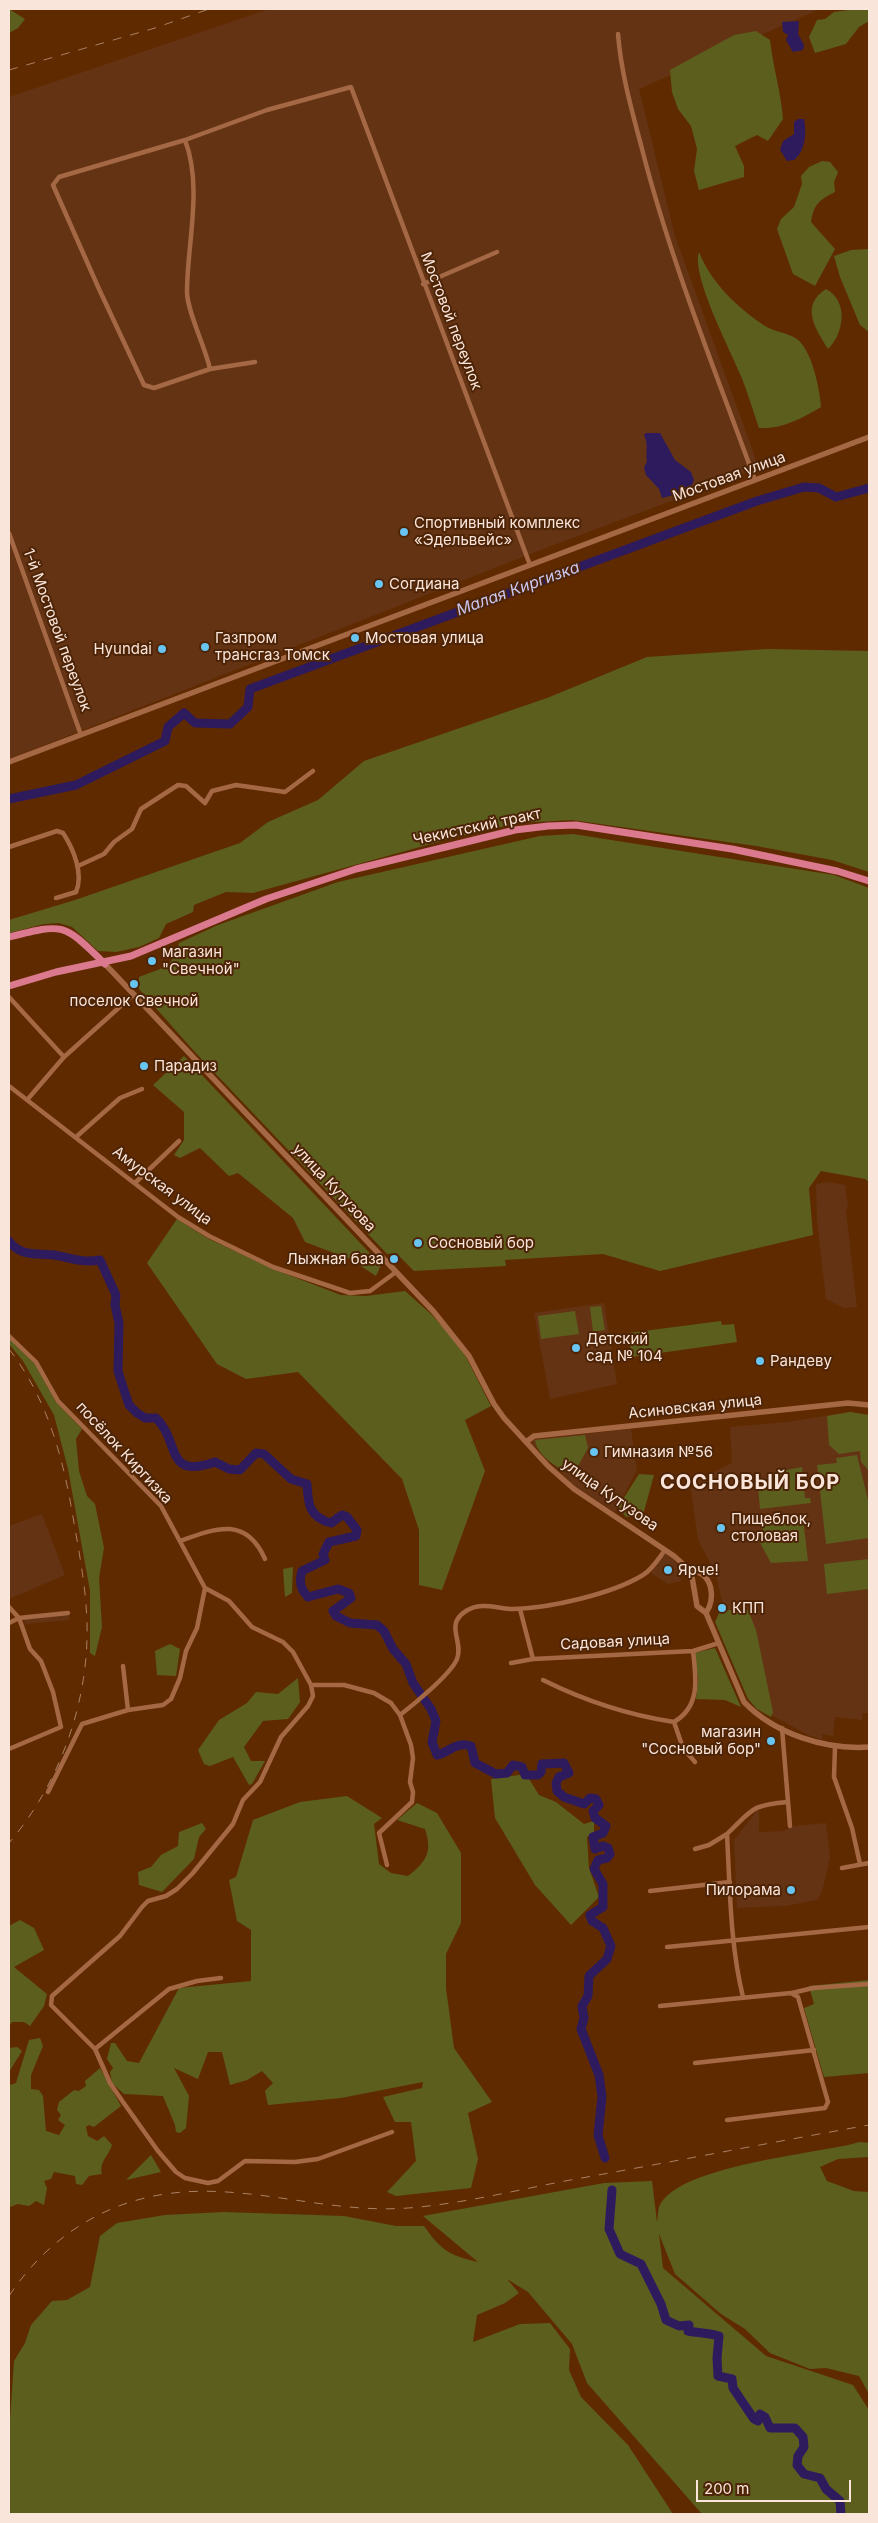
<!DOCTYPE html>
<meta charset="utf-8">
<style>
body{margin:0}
#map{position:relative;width:878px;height:2523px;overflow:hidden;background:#602a00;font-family:Inter,sans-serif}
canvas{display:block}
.frame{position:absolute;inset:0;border:10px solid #fae5da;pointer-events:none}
.scale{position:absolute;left:696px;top:2480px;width:155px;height:22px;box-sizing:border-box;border:2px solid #fae5da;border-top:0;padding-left:6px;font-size:15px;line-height:18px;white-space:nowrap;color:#fae5da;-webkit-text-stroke:4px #4e2407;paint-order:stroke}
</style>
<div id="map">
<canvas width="878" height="2523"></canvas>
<div class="frame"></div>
<div class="scale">200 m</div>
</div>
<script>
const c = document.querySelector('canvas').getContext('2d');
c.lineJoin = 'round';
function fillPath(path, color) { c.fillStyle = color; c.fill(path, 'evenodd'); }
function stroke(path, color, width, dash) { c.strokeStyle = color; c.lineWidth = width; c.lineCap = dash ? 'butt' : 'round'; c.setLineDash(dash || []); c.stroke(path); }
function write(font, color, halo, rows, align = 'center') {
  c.font = font + ' Inter,sans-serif'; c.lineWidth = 4; c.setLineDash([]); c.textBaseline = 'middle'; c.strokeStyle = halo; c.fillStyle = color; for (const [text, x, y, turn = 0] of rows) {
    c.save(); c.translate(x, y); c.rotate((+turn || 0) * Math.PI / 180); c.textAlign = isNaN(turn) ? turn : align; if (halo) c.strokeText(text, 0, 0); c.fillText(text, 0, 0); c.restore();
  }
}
const built = new Path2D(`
 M269 9H820L639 89 675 236 759 468 538 551 9 759V97Z
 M829 1182 845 1185 848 1207 846 1211 857 1307 844 1308 826 1299 817 1221 816 1184Z
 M604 1303 617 1384 550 1399 534 1313Z
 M850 1412 869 1415V1713H863L862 1720 835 1717 833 1736 822 1734V1740L808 1735 758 1708 731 1643 716 1574 698 1540 691 1490 696 1481 732 1463 730 1427 786 1422Z
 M631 1429 637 1470 615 1512 576 1487 531 1443 535 1439Z
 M42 1514 65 1575 9 1599V1526Z
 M665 1553 672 1557 679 1569 681 1581 668 1584 651 1573Z
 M68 1611 69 1620 25 1624 24 1615Z
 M759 1808V1832L783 1831 793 1826 826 1823 830 1857 822 1892 817 1900 785 1906 737 1908 734 1840Z`);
const green = new Path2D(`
 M9 9 25 19 18 28 9 33Z
 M856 9H869V21L859 27 846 44 815 53 809 37 817 20 825 19 834 12Z
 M756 31 770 40C773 67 781 92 783 119L768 141 757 135 735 146 744 166V177L699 190 694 171 697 149 691 126 678 109 672 92 670 70 734 35Z
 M822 161 830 162 838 172 834 182 835 192C819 200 814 204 811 222L835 249 815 286 793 274 777 229 781 219 794 207 802 184 801 176 809 167Z
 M869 249V332L860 325 840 277 834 256 851 250Z
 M699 252C711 283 738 308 765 326 775 332 788 333 797 339 812 350 820 390 821 407 801 419 782 429 759 428 753 411 748 393 741 376 731 351 691 276 699 252Z
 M826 289C849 301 844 334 828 349 815 328 800 306 826 289Z
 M767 649 869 651V872L832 860 756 846 572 820 518 823 449 839 253 893 226 892 194 905 193 912 166 924 159 938 139 947 116 952 98 951 72 927 59 923 44 924 9 933V920L75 900 240 843 268 822 318 800 364 761 547 698 647 657Z
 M573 834 834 875 869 888V1182L865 1179 821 1171 809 1188 813 1235 660 1271 603 1254 505 1260 506 1266 414 1271 396 1253 387 1254 193 1050 139 989V977C161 968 173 969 179 943L218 925 338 882 540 836Z
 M184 1056 381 1265 376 1276 350 1259 305 1242 293 1218 238 1173 229 1176 200 1148 180 1158 174 1155 184 1140V1112L153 1085Z
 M177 1219 207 1238 273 1269 341 1295 366 1296 405 1291 431 1314 451 1336 466 1357 491 1406 465 1420 485 1471 442 1590 419 1585V1530L402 1479 298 1372 246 1379 217 1364 147 1263Z
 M601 1306 605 1330 593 1332 590 1307Z
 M575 1311 579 1334 541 1339 538 1316Z
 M721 1321 722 1325 734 1324 737 1342 632 1357 628 1333Z
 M9 1338 35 1364 56 1402 82 1429 76 1439 79 1471 87 1496 95 1504 104 1548 99 1578 102 1627 95 1656 90 1653V1591L68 1469 54 1415 23 1361 9 1344Z
 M850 1412 869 1415V1471L861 1462 860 1451 839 1454 829 1445 827 1416Z
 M585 1435 588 1448 573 1475C559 1468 538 1458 535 1440Z
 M857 1455 869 1504V1538L826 1544 817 1465 837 1463 836 1458Z
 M802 1467 805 1498H810L811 1503 760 1509 758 1487 771 1473Z
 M639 1474 654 1475 643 1515 626 1517 618 1507Z
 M803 1518 808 1561 771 1563 758 1539 764 1538 762 1523 781 1521 782 1523Z
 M869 1559V1589L827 1594 824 1564Z
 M293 1567 292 1593 285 1597 283 1569Z
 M729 1610H748L756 1630 773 1712 771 1717 757 1709 748 1699 715 1622 719 1613Z
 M170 1644 180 1649 176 1676 157 1675 155 1651Z
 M715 1648 741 1707 725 1700 696 1699 698 1679 694 1653Z
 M298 1678 300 1702 288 1719 263 1721 244 1747 251 1761H265L252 1784 249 1785 233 1757 210 1766 204 1764 198 1750 219 1720 247 1703 256 1692 278 1694Z
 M526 1774 539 1795 556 1802 584 1824 594 1821V1832L587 1837 589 1868 599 1897 571 1925 535 1885 495 1818 491 1779Z
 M347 1796 382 1818 374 1824 379 1864 391 1873 408 1876C426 1862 433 1852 425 1829L397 1820 417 1803 437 1813 461 1853V1923L446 1954V1988L454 2048 492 2102 468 2113 478 2159 471 2188 396 2196 387 2192 416 2161 411 2122H395L383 2097 422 2088 423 2082 341 2098 268 2105 265 2091 273 2083 262 2071 247 2080 230 2085 222 2052H208L198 2079 174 2068 189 2096 186 2128 180 2133 176 2132 175 2125 163 2096 124 2094 112 2083 110 2072 113 2068 107 2059 111 2043H115L127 2061 139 2063 179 1988 251 1981V1930L237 1921 229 1880 236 1877 253 1820 300 1802Z
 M202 1823 206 1829 199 1837 194 1859 162 1892 139 1885 138 1872 151 1867 161 1855 178 1846 179 1832Z
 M20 1920 34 1928 44 1950 14 1967 47 1994 44 2006 30 2026 24 2022H12L9 2026V1926Z
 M869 1980V2073L824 2077 804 2008 814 2004 809 1986Z
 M40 2038 43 2046 31 2075V2089L39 2090 43 2096 46 2131 59 2135 65 2125 58 2120 61 2115 57 2110 59 2102 74 2090 79 2091 86 2086 85 2081 100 2068 121 2106 94 2127 89 2125 86 2127 88 2136 97 2141 104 2136 112 2145C108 2157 99 2162 102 2174L89 2176 82 2185 76 2184 75 2176 54 2172 51 2179 44 2181 47 2188 44 2205 36 2201 29 2206 18 2204 10 2207 9 2088 10 2085 16 2083 29 2040Z
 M17 2047 22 2051 9 2072V2048Z
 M860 2142 869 2143V2157L838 2159 820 2167 827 2181 854 2191 869 2192V2394L859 2376 826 2368 810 2369 770 2353 745 2329 721 2314 675 2274 659 2234 663 2268 766 2356 853 2385 869 2410V2514H702L587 2383 572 2344 528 2292 507 2279 519 2293 505 2303 477 2315 473 2342 520 2324 550 2323 570 2349 569 2370 581 2397 628 2445 673 2514H9V2435L14 2361 25 2343 31 2325 52 2301 67 2300 90 2287 100 2236 117 2223 165 2215 224 2212 344 2216 396 2226H424C441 2250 448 2255 478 2262L423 2216 604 2183 652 2181 657 2222C658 2218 658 2211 659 2207 676 2165 819 2154 860 2142Z
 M151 2155 161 2172 126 2180Z`);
const water = new Path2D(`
 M799 21 798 34 804 45 803 50 793 52 786 40 788 35 783 32 782 22Z
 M798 119H804C807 133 805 152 794 160L787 161 780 150 783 141 794 134V122Z
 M646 433H660L675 460 691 472 694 480 689 491 662 498 659 489 646 475 644 468 647 461C645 451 649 445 644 435Z`);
const river = new Path2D(`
 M9 799 76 785 165 741 168 727 184 713 195 723 230 724 248 707 250 689 757 501 804 487 819 488 836 497 869 488
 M9 1241C20 1257 37 1253 54 1255 72 1258 81 1263 100 1260L116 1295 115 1305 119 1323 118 1371 124 1390 129 1405 137 1413 145 1418H156C181 1442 164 1480 215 1462L229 1469 240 1470 256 1453 264 1454 291 1479 307 1484C308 1504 309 1517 331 1523L342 1515 347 1517 357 1530 356 1536 329 1542 323 1554 325 1560 302 1571C299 1582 300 1588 308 1597L338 1589 349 1593 351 1598 333 1611 336 1616 350 1623 377 1625 384 1631 393 1649 406 1664 413 1683 431 1709 436 1721 432 1742 437 1755C450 1752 456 1741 471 1746L475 1763 496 1774 507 1773 513 1765 522 1767 525 1775H538L541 1772 542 1764 564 1763 569 1773 559 1777 556 1783 557 1791 564 1797 584 1804 590 1798 596 1799 599 1805 593 1811 595 1818 606 1826 603 1833 593 1837 595 1849 603 1846 608 1848 610 1854 607 1858 598 1860 594 1869 603 1884V1907L590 1915 592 1921 603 1928 611 1946 607 1959 589 1976 588 1996 582 2006 584 2018 581 2029 599 2075 602 2097 598 2135 605 2158
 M612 2190 609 2229 620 2254 641 2264 661 2304 666 2320 679 2326 689 2325 688 2331C698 2333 709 2333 719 2336L717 2358 718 2376 732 2379 733 2388 754 2419 758 2421 760 2414 765 2417 770 2428H795L803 2437 804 2447 798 2456 797 2465 804 2474 820 2478 826 2489 840 2501 841 2514`);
const minor = new Path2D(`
 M618 34C621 73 632 111 642 149 671 262 715 370 755 480
 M185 140C203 187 187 244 187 292 187 311 205 346 210 369
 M423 284 497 252
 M255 362 210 369 154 388 144 385 99 289 53 185 59 177 185 140 267 110 351 87 530 565
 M9 533 81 735
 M9 847 57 831 63 833C73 848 84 874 76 892L56 898
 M78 866 104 854 114 842 132 829 141 809 178 785 186 786 205 803 212 791 236 785 285 792 313 771
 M9 997 64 1057
 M9 1086 178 1217 209 1236 273 1267 350 1293 370 1291 396 1272
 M27 1100 64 1057 133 995
 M76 1137 120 1098 142 1089
 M136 1182 179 1141
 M9 1336 36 1362 58 1401 161 1506 205 1588 229 1601 252 1627 283 1642 293 1652 311 1685 313 1696 308 1706 281 1737 260 1782 243 1800 233 1824 192 1874 177 1889 166 1896 148 1901 142 1907 120 1936 52 1996 51 2005 95 2049 110 2083 123 2102 158 2151 176 2172 185 2178 208 2183 218 2181 245 2161 295 2162 318 2159 392 2132
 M180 1541C216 1528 246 1516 265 1559
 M9 1607 19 1618 30 1649 41 1661 53 1692 61 1727 9 1749
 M520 1609 533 1659
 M9 1623 19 1618 68 1613
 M511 1663 533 1659 693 1651 719 1643
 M123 1666 128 1710
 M543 1680C585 1701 628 1715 674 1722 701 1706 696 1678 693 1651
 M311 1685H344L374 1693 391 1703 400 1715 411 1745 413 1758 410 1782 413 1792 412 1802 379 1833 387 1865
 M400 1715C413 1705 451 1674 457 1659 464 1641 444 1625 466 1611 482 1601 497 1609 514 1609 550 1608 612 1594 643 1575 652 1570 659 1558 665 1550
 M674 1722 683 1748 695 1762
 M782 1728 790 1826
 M835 1747 834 1777 852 1828 860 1864
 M48 1792 82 1724 128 1710 163 1705 171 1699 180 1678 186 1651 197 1628 205 1588
 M695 1849 709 1845 727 1834
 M842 1868 869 1863
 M650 1891 730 1882
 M667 1947 869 1927
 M792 1993 813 1988 869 1984
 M743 1997C730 1944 730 1889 727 1834 753 1809 751 1805 788 1802
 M660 2006 791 1993 798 1997 828 2102 825 2108 727 2120
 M95 2049 169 1989 197 1981 221 1978
 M695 2063 814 2050`);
const tertiary = new Path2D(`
 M9 762 869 437
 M105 964 434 1312 469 1356 494 1404 504 1418 548 1466 574 1489 674 1556 691 1571C713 1572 716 1599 706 1613
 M526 1442 534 1436 848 1403 869 1405
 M691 1571 697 1606 706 1613
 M706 1613 744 1702C775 1734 825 1750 869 1747`);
const primary = new Path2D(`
 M9 937C65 923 63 923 105 964
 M9 986 56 972 131 956 266 899 356 869 515 830 548 826 576 825 732 849 837 871 869 881`);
const rail = new Path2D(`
 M9 70 155 28 209 9
 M9 1349C47 1398 63 1457 73 1517 79 1552 86 1587 87 1623 89 1702 60 1783 9 1843
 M9 2296C40 2249 86 2213 141 2199 231 2175 318 2215 408 2208 460 2204 513 2191 565 2181 666 2163 768 2143 869 2125`);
const markers = [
 [404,532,5,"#68c4f0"],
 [379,584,5,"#68c4f0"],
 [355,638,5,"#68c4f0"],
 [205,647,5,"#68c4f0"],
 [162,649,5,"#68c4f0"],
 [152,961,5,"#68c4f0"],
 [134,984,5,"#68c4f0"],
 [144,1066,5,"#68c4f0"],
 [418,1243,5,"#68c4f0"],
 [394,1259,5,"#68c4f0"],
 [576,1348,5,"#68c4f0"],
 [760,1361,5,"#68c4f0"],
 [594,1452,5,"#68c4f0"],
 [721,1528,5,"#68c4f0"],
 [668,1570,5,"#68c4f0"],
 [722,1608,5,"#68c4f0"],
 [771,1741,5,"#68c4f0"],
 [791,1890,5,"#68c4f0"]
];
const streetNames = [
 ["Мостовой переулок",451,321,69],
 ["Мостовая улица",729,477,-20],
 ["1-й Мостовой переулок",57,630,70],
 ["Чекистский тракт",477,827,-12],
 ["Амурская улица",162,1186,37],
 ["улица Кутузова",334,1188,47],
 ["Асиновская улица",695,1407,-6],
 ["посёлок Киргизка",124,1453,47],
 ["улица Кутузова",610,1495,35],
 ["Садовая улица",615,1642,-3]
];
const poiNames = [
 ["Спортивный комплекс",414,523],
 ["«Эдельвейс»",414,540],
 ["Согдиана",389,584],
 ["Газпром",215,638],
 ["трансгаз Томск",215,655],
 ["Мостовая улица",365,638],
 ["Hyundai",152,649,"right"],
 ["магазин",162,952],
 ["\"Свечной\"",162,969],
 ["поселок Свечной",134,1001,"center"],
 ["Парадиз",154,1066],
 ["Сосновый бор",428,1243],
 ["Лыжная база",384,1259,"right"],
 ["Детский",586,1339],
 ["сад № 104",586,1356],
 ["Рандеву",770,1361],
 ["Гимназия №56",604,1452],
 ["Пищеблок,",731,1519],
 ["столовая",731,1536],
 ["Ярче!",678,1570],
 ["КПП",732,1608],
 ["магазин",761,1732,"right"],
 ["\"Сосновый бор\"",761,1749,"right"],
 ["Пилорама",781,1890,"right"]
];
const waterNames = [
 ["Малая Киргизка",518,589,-20]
];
const districtNames = [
 ["СОСНОВЫЙ БОР",750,1483]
];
fillPath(built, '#643313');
fillPath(green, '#5c5e1e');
fillPath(water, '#2e1b5d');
stroke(river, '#2e1b5d', 9);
stroke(minor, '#a56844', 4.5);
stroke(tertiary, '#a56844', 5.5);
stroke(primary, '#db798e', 7);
stroke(rail, '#a88166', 1, [9, 9]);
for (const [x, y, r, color] of markers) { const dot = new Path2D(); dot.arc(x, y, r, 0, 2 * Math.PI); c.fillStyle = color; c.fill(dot); stroke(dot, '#4e2407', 2); }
write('15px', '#fae5da', '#4e2407', streetNames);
write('15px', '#fae5da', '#4e2407', poiNames, 'left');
write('italic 16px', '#cbc6ef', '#4e2407', waterNames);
c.letterSpacing = '1px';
write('bold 20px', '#fae5da', '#4e2407', districtNames);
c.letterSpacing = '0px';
</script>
